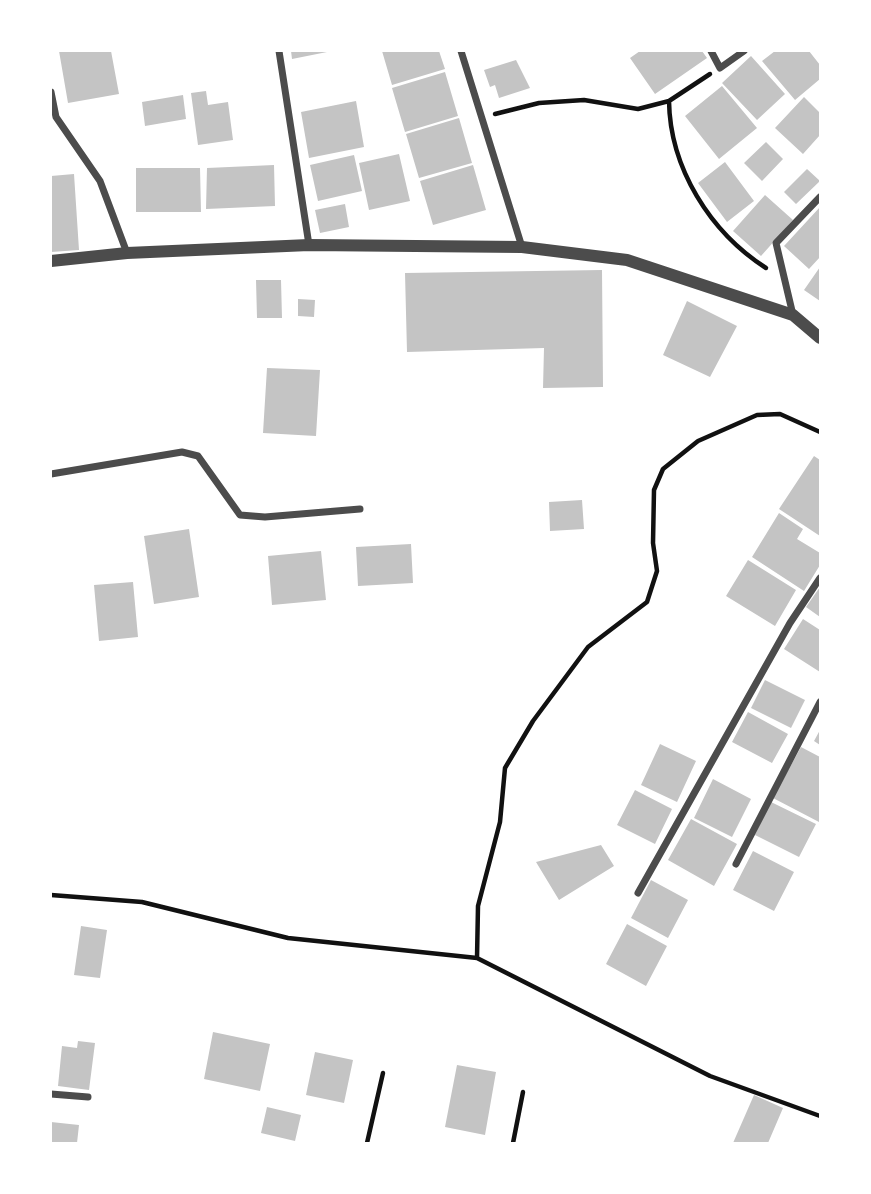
<!DOCTYPE html>
<style>
body{margin:0}
#map{position:relative;width:871px;height:1194px;overflow:hidden;background:#fff;font-family:Commissioner,sans-serif}
canvas{display:block}
.frame{position:absolute;inset:0;border:52px solid #fff;pointer-events:none}
</style>
<div id="map">
<canvas width="871" height="1194"></canvas>
<div class="frame"></div>
</div>
<script>
const c = document.querySelector('canvas').getContext('2d');
c.lineJoin = 'round';
function fillPath(path, color) { c.fillStyle = color; c.fill(path, 'evenodd'); }
function stroke(path, color, width, dash) { c.strokeStyle = color; c.lineWidth = width; c.lineCap = dash ? 'butt' : 'round'; c.setLineDash(dash || []); c.stroke(path); }
const building = new Path2D(`
 M59 51H111L119 94 68 103Z
 M291 51H327V52L292 59Z
 M382 51H439L445 69 392 85Z
 M640 51H702L707 58 655 94 630 58Z
 M775 51H809L820 65V79L795 100 762 61Z
 M751 56 785 94 757 120 722 83Z
 M516 60 530 88 499 98 495 85 490 87 484 70Z
 M445 72 458 116 405 132 392 88Z
 M722 86 757 128 719 159 685 116Z
 M206 91 208 105 228 102 233 140 198 145 191 93Z
 M183 95 186 119 145 126 142 102Z
 M804 97 820 113V135L803 154 775 128Z
 M356 101 364 147 309 158 301 112Z
 M459 118 472 163 419 178 406 134Z
 M766 142 783 159 762 181 744 163Z
 M399 154 410 201 369 210 359 163Z
 M354 155 362 191 318 201 310 165Z
 M725 162 754 201 727 222 698 183Z
 M274 165 275 206 206 209 207 168Z
 M473 165 486 210 433 225 420 181Z
 M136 168H200L201 212H136Z
 M807 169 820 181 796 204 784 192Z
 M74 174 79 250 51 252V176Z
 M765 195 793 220 761 256 733 231Z
 M345 204 349 227 320 233 315 210Z
 M820 207V257L809 269 784 246Z
 M820 267V301L804 290Z
 M602 270 603 387 543 388 544 348 407 352 405 273Z
 M256 280H281L282 318H257Z
 M298 299 315 300 314 317 298 316Z
 M687 301 737 326 710 377 663 355Z
 M267 368 320 370 316 436 263 433Z
 M814 456 820 460V536L779 509Z
 M582 500 584 529 550 531 549 502Z
 M779 513 803 529 797 539 820 553V565L804 591 752 557Z
 M189 529 199 597 154 604 144 536Z
 M411 544 413 583 358 586 356 547Z
 M321 551 326 600 272 605 268 556Z
 M748 560 796 590 775 626 726 596Z
 M133 582 138 637 99 641 94 585Z
 M820 587V617L806 607Z
 M803 619 820 630V672L784 649Z
 M765 680 805 700 791 728 751 708Z
 M748 712 788 734 772 763 732 742Z
 M820 730V745L814 741Z
 M660 744 696 761 677 802 641 785Z
 M801 747 820 757 819 822 773 798Z
 M713 779 751 799 732 837 694 818Z
 M635 790 672 809 655 844 617 825Z
 M771 802 816 824 799 857 755 835Z
 M691 819 737 844 714 886 668 860Z
 M601 845 614 866 559 900 536 862Z
 M753 851 794 872 774 911 733 890Z
 M651 880 688 900 668 938 631 918Z
 M627 924 667 946 646 986 606 964Z
 M81 926 107 930 100 978 74 975Z
 M213 1032 270 1044 260 1091 204 1079Z
 M78 1041 95 1043 89 1090 58 1086 62 1046 77 1048Z
 M315 1052 353 1060 344 1103 306 1095Z
 M457 1065 496 1072 485 1135 445 1127Z
 M754 1095 783 1108 768 1143H733Z
 M267 1107 301 1115 295 1141 261 1133Z
 M51 1122 79 1125 77 1143H51Z`);
const path = new Path2D(`
 M669 101C670 168 710 232 766 268
 M495 114 539 103 584 100 638 109 669 101 710 74
 M51 895 142 902 288 938 477 958 710 1076 820 1116
 M477 958 478 906 500 822 505 768 533 721 588 647 647 602 657 571 653 543 654 490 663 469 698 441 757 415 780 414 820 432
 M367 1143 383 1073
 M513 1143 523 1092`);
const minor = new Path2D(`
 M279 51 309 245
 M461 51 522 247
 M711 51 720 68 744 51
 M51 92 56 117 100 181 127 253
 M793 315 776 243 820 197
 M51 474 182 452 198 456 240 515 265 517 360 509
 M736 864 820 702
 M638 893 790 623 820 578
 M51 1094 88 1097`);
const tertiary = new Path2D(`
 M51 261 127 253 309 245 522 247 627 260 793 315 820 338`);
fillPath(building, '#c4c4c4');
stroke(path, '#111', 4.5);
stroke(minor, '#4c4c4c', 7);
stroke(tertiary, '#4c4c4c', 12);
</script>
